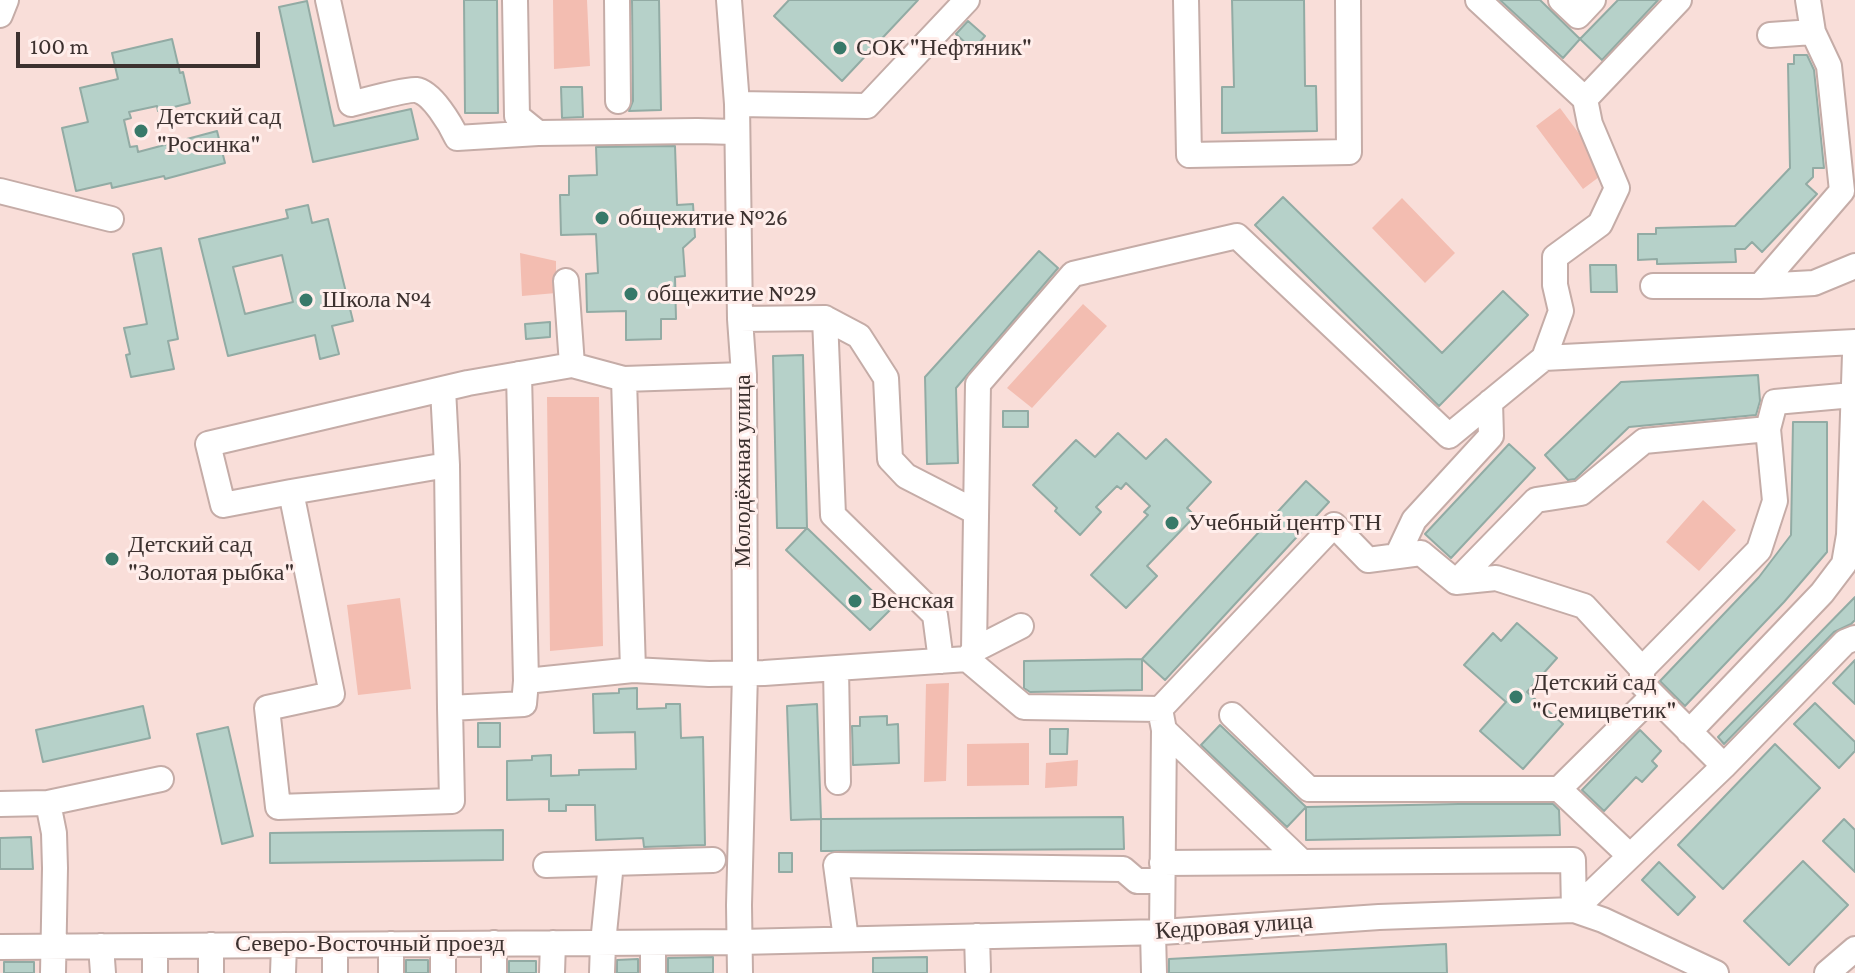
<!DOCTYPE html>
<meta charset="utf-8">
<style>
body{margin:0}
#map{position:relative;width:1855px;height:973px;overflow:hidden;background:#f9ded9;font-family:"Crimson Pro",serif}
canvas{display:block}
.scale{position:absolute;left:16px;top:32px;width:244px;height:36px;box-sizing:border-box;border:4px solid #3c312f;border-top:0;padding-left:10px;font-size:24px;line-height:28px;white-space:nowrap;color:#3c312f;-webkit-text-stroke:6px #ffeeeb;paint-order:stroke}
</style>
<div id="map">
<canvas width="1855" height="973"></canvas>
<div class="scale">100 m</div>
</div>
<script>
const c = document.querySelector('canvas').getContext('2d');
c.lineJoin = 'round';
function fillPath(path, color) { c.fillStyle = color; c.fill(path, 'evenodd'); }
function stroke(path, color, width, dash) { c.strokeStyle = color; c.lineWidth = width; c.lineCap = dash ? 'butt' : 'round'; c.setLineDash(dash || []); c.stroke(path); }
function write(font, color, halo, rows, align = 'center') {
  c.font = font + ' "Crimson Pro",serif'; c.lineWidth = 6; c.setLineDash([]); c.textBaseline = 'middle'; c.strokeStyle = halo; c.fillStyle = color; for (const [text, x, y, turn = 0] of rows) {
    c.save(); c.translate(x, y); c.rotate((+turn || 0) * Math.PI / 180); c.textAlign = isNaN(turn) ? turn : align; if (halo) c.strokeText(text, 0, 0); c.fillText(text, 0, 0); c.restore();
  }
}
const green = new Path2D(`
 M553 0H587L590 66 554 69Z
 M1560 108 1607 171 1583 189 1536 126Z
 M1402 198 1455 253 1425 283 1372 228Z
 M520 253 556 261V293L522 296Z
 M1083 304 1107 326 1032 408 1007 388Z
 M547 397H599L603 646 550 651Z
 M1703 500 1736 530 1699 571 1666 542Z
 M400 598 411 689 358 695 347 605Z
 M949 683 946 781 924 782 926 684Z
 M1029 743V785L967 786V744Z
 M1078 760 1077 786 1045 788 1046 763Z`);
const building = new Path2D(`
 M464 0H497L498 113H465Z
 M632 0H659L661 110 629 111 633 101Z
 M789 0H918L842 81 774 16Z
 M1232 0H1304L1305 86H1316L1317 131 1222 133V87H1234Z
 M1500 0H1540L1580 39 1563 58Z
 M1618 0H1658L1602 60 1580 39Z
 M307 1 334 126 411 109 418 139 313 162 279 7Z
 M968 21 985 36 973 50 956 34Z
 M172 39 180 73 183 72 190 103 158 111 157 106 129 112 131 118 124 120 130 147 137 146 138 152 217 131 225 163 165 179 164 176 112 188 111 183 76 191 62 128 88 122 80 88 118 79 112 53Z
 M1794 55H1807L1814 70 1824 168H1813V177L1806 184 1817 194 1762 252 1752 242 1745 249H1735L1736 262 1657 264V259L1638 260V234H1656V228L1735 226 1790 168 1788 64H1794Z
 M561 87H582L583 117 562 118Z
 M675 146 677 205 693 204 695 237 683 248 685 276 675 277 676 319H661V339L626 340V311L587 312 586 274 598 273 596 234 561 235 560 195H569V176L597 175 596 147Z
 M1283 197 1442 353 1503 291 1528 315 1439 406 1255 225Z
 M308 205 312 223 328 219 353 321 332 326 339 354 320 359 315 335 228 356 199 239 288 218 286 210ZM282 255 293 302 245 314 233 267Z
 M161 248 178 339 168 341 174 369 131 377 126 355 130 354 124 328 147 324 133 254Z
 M1039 251 1058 268 956 388 958 463 927 464 925 377Z
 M1590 265H1616L1617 292H1591Z
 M550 322V337L526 339 525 324Z
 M803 355 807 528H777L773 356Z
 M1758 375 1760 401 1756 415 1629 427 1575 479 1568 480 1545 455 1621 382Z
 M1003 411H1028V427H1003Z
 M1793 422H1827V552L1784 602 1685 706 1660 681 1759 577 1791 535Z
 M1118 433 1146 459 1166 439 1211 482 1187 508 1195 516 1147 566 1157 576 1126 608 1091 575 1148 515 1144 512 1150 506 1126 483 1121 489 1117 486 1096 507 1101 512 1080 535 1055 511 1057 508 1033 485 1076 440 1095 457Z
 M1509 444 1535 468 1451 558 1425 534Z
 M1306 481 1329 502 1165 680 1142 659Z
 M807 528 891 609 870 630 786 550Z
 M1855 597V620L1851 624 1834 632 1724 744 1718 737Z
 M1517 623 1557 658 1527 692 1563 724 1523 769 1480 731 1506 702 1464 665 1493 633 1501 641Z
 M1142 659V690L1030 692 1024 688V661Z
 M1855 660V704L1833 683Z
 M637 688V709L666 708V704H680L681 738 703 737 705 845 644 847 643 838 596 840 595 805H566V811H549V799L507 800V761L532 760V756L551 755V776L579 775V770L636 769 635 732 594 733 593 694 619 693V689Z
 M1815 703 1855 742V751L1839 768 1794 724Z
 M817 704 821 819 791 820 787 706Z
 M143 706 150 738 43 762 36 730Z
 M887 716V725L898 724 899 763 853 765 852 726H860V717Z
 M478 723H500V747H478Z
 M1220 725 1306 807 1287 827 1201 745Z
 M228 727 253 836 222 844 197 734Z
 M1050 729H1068L1067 754H1050Z
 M1640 730 1661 751 1652 761 1657 766 1642 782 1636 777 1604 811 1582 790Z
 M1775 744 1820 788 1723 889 1678 845Z
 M1459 804H1553L1559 810 1560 835 1306 840V807Z
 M1123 817 1124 849 821 851V819Z
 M1844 819 1855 830V872L1823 841Z
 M503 830V860L270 863V833Z
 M31 837 33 869H0V838Z
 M779 853H792V872H779Z
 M1803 861 1848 905 1789 965 1744 921Z
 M1659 862 1695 897 1678 915 1642 880Z
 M1446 944 1447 973H1169V959Z
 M713 957V973H668V958Z
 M927 957V973H873V958Z
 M638 959V973H617V960Z
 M406 960H428V973H406Z
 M509 961H536V973H509Z
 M4 962H34V973H4Z`);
const minor = new Path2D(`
 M328 0 351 104C362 101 408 89 416 90 432 92 451 125 457 138L538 133
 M515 0 517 116 538 133 697 131 736 132
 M617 0 618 101
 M729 0 737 104 740 319 744 375 745 673 739 905 740 973
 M1186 0 1189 155 1349 152 1348 0
 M1478 0 1585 99 1679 0
 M1561 0 1578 16 1593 0
 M0 15 6 0
 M1770 35 1813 32
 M737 104 867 106 967 0
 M0 191 111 219
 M566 281 572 365
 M1653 286H1760L1842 191 1829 66 1813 32 1808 0
 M1760 286 1814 283 1855 266
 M825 318 859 336 886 378 890 459 906 476 976 512
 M740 319 825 318 833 515 935 615 941 661
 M1544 358 1561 311 1555 285V257L1600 224 1617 188 1590 124 1585 99
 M519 374 526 681 633 670 624 379
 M443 389 447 465 291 492 332 694 267 708 278 807 452 801 450 708 524 704 526 681
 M447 465 450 708
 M291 492 223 505 208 444 468 383 572 365 624 379 744 375
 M1397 556 1414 520 1491 436 1490 402
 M1456 582 1496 578 1584 606 1642 669
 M974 650 978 384 1073 274 1237 236 1449 436 1544 358 1855 342
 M967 659 974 650 1021 626
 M836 668 838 782
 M633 670 709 674 764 673 967 659 1024 707 1160 709 1164 730 1162 932
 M1160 709 1334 525 1368 560 1421 553 1456 582 1536 500 1581 493 1644 441 1768 429
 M1232 715 1309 789H1559L1653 696
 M1164 730 1302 862 1573 860 1574 910
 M1689 732 1822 593 1844 564 1849 535 1855 354
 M1724 766 1642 684V669L1759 550 1775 501 1768 429 1775 402 1853 395
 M1559 789 1630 856
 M0 804 48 803
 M611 863 713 860
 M1162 863 1302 862
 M546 865 611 863 603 943 602 973
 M1574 910 1724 766 1845 642 1855 638
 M1153 932 1154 973
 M977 936 978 970
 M846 939 836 865 1123 869 1137 881H1162
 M494 943V973
 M391 944V973
 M443 944V973
 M335 945V973
 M101 946 103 973
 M0 947 740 942 1162 932 1379 917 1574 910 1603 920 1716 973
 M653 954V973
 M53 973 55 868 54 833 48 803 161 779
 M155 973V946
 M211 973V945
 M283 973 284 945
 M552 973 553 943
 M1827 973 1855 949`);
const markers = [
 [840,48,8,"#387969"],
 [141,131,8,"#387969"],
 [602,218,8,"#387969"],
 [631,294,8,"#387969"],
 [306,300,8,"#387969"],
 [1172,523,8,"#387969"],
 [112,559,8,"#387969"],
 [855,601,8,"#387969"],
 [1516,697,8,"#387969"]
];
const poiNames = [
 ["СОК \"Нефтяник\"",856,48],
 ["Детский сад",157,117],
 ["\"Росинка\"",157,145],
 ["общежитие №26",618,218],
 ["общежитие №29",647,294],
 ["Школа №4",322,300],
 ["Учебный центр ТН",1188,523],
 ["Детский сад",128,545],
 ["\"Золотая рыбка\"",128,573],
 ["Венская",871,601],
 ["Детский сад",1532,683],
 ["\"Семицветик\"",1532,711]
];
const streetNames = [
 ["Молодёжная улица",743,471,-90],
 ["Кедровая улица",1234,926,-4],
 ["Северо-Восточный проезд",370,944]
];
fillPath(green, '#f3bdb1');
fillPath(building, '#b6d1c9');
stroke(building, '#92aba4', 2);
stroke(minor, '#c5aca7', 28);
stroke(minor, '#fff', 24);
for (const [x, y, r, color] of markers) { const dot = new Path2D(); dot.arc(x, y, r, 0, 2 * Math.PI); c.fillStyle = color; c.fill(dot); stroke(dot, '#ffeeeb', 3); }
write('24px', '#3c312f', '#ffeeeb', poiNames, 'left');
write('24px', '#3c312f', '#ffeeeb', streetNames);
</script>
